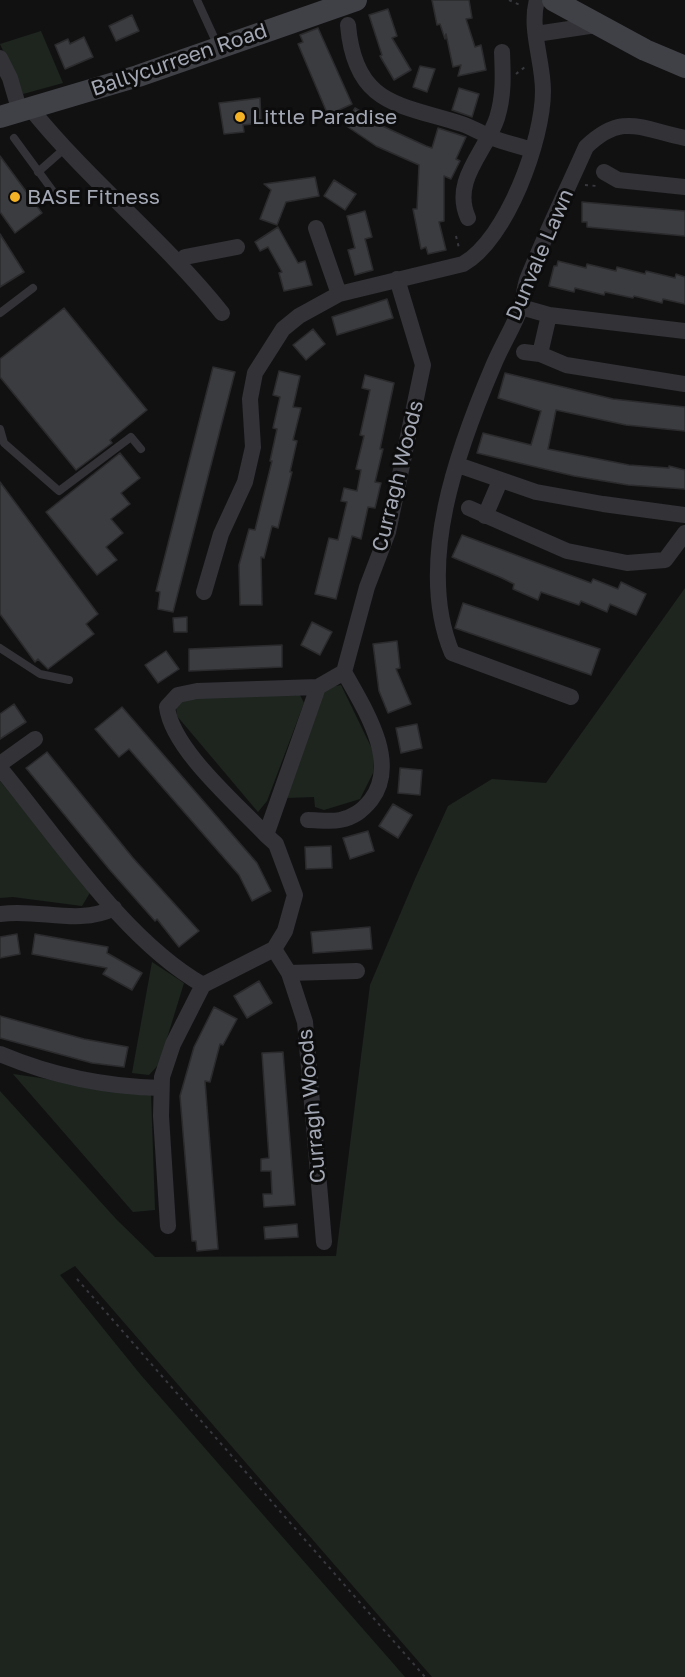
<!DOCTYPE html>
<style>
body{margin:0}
canvas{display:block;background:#111112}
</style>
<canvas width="685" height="1677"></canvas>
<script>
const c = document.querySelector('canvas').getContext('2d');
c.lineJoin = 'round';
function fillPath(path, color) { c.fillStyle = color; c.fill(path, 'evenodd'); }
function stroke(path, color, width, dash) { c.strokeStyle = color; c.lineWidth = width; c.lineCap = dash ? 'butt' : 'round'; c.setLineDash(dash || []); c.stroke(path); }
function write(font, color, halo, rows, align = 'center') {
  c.font = font + ' "Golos Text",sans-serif'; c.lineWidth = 6; c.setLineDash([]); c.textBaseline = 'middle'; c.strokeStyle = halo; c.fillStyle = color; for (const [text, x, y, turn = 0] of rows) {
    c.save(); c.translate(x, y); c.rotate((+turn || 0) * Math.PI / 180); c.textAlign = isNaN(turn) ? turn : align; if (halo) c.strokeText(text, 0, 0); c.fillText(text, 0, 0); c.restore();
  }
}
const green = new Path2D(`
 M41 31 63 83 23 94 0 44Z
 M685 588V1677H432L75 1266 60 1275 140 1374 405 1677H0V1091L117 1220 155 1257 336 1256 370 985 415 879 448 806 492 779 546 783Z
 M341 685 374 753 373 773 360 799 324 810 315 807 314 797 286 798 325 688Z
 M300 695 304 703 267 801 258 812 177 716 176 706 185 698Z
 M0 781 91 891 82 906 13 897 0 898Z
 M152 962 184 983 159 1064 149 1075 132 1073Z
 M13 1074 151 1094 155 1210 133 1212Z`);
const building = new Path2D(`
 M432 0H469L472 18 466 19 475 47 481 45 486 70 458 76 461 65 453 67 446 34 445 39 440 24 437 25Z
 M388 9 397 36 392 38 411 70 394 80 380 56 382 55 369 15Z
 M132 15 139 31 116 41 109 26Z
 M318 28 352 104 328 115 298 44 303 42 300 35Z
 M84 37 93 57 65 69 55 45 68 39 70 44Z
 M420 66 435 69 427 92 413 87Z
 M459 88 479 94 472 117 452 110Z
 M260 98 261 123 243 125 244 132 224 134 219 103Z
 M355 108 379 122 378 124 426 146 432 148 438 128 466 137 456 159 460 161 451 179 444 176V221L439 222 446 250 428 254 426 247 421 249 413 209H417L419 165 376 146 345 125Z
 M0 156 42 213 15 233 0 212Z
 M315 177 319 196 286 202 277 225 260 219 271 190 264 184Z
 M334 180 356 194 345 210 324 196Z
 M582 202 685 211V236L587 227V222H582Z
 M365 211 372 237 365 239 373 270 355 275 348 250 355 248 347 216Z
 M278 227 298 263 305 261 312 285 284 291 279 273 282 272 268 247 260 251 255 242Z
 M0 234 24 272 0 287Z
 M558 261 586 268 587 264 616 271 617 267 645 274 646 271 675 278 676 274 685 277V304L663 299 662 303 634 296 633 298 605 292 604 295 575 288 574 292 549 286 554 266H557Z
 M387 299 393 318 337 335 332 317Z
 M64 308 147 410 110 440 112 443 76 470 0 377V359Z
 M313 329 325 344 306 360 293 345Z
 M213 367 235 372 173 612 158 609 160 592 156 591Z
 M279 371 300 376 293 407 301 408 293 440 297 441 290 472H292L278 528 272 526 264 558 261 557 262 605H240L239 565 249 529 255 530 272 461H270L277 429 273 428 280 397 273 395Z
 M505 373 613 399 685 407V431L626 425 556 410 548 449 629 465 669 468V466L685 470V489L628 485 574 476 477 453 483 433 531 445 541 411 498 398Z
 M365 375 394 383 380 449H383L375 482 381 483 375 508 368 507 361 539 352 536 336 599 315 594 329 538 338 540 347 502 341 501 344 488 357 491 361 470 356 469 364 436 360 435 370 390 362 388Z
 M120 453 140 478 121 493 130 504 111 519 123 533 106 547 117 560 97 575 46 512Z
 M0 482 98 614 86 624 94 634 48 669 38 659 35 662 0 614Z
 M462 535 591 583 593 579 618 589 621 582 646 594 636 615 610 604 607 612 581 601 579 605 541 592 538 600 513 589 514 584 502 578 452 557Z
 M463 603 600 649 591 675 455 628Z
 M187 617V632H174L173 618Z
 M312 622 332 632 320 655 301 645Z
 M397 641 400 668 396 669 411 704 388 713 379 691 373 644Z
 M282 645V667L189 671V649Z
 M166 651 179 669 158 683 145 665Z
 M14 704 26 722 0 739V714Z
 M122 707 257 863 271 891 252 901 239 875 129 749 119 757 95 729Z
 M417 724 422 748 401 753 396 728Z
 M47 752 133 858 199 931 179 947 157 919 155 921 109 869 26 768Z
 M400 768 422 770 420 795 398 793Z
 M393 804 412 815 398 838 379 826Z
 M368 831 374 851 350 859 343 838Z
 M331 846 332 868 306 869 305 847Z
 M370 927 372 949 313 953 311 932Z
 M17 934 20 954 0 958V937Z
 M35 934 108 947 107 953 142 973 132 990 103 974 107 968 32 954Z
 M259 981 272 1003 247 1018 234 996Z
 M214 1007 237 1019 223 1045 220 1044 210 1082 205 1081 218 1249 197 1251 196 1241H192L180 1096 194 1047Z
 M0 1016 84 1039 128 1047 124 1067 92 1063 0 1038Z
 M283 1052 295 1205 264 1207 263 1194H272L271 1171H261V1159L269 1158 262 1053Z
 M297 1224 298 1237 265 1239 264 1227Z`);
const path = new Path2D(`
 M509 0 520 5
 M516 74 525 67
 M585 185 597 186
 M456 236 459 248
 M77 1279 425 1677`);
const service = new Path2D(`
 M197 0 218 46
 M14 138 58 198
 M38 172 63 150
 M0 313 33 288
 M0 429 4 443 59 491 131 437 141 449
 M0 648 40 674 69 680`);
const minor = new Path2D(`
 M348 25C355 106 400 104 462 124 471 127 479 132 488 136 501 142 517 145 532 150
 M536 34 596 25
 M0 58 10 78 20 112
 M31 109C90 182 164 240 222 313
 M604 172 618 180 685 187
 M468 218C451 180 486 152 497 118 504 96 503 75 502 52
 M316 228 339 294
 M180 264 185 257 237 247
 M521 307 549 315 685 331
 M524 352 540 354 566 365 685 384
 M540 354 549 315
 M458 465 536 492 603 504 685 515
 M469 508 567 551 627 563 665 560 685 533
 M485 516 500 481
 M204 592 221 534 245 482 253 447 250 399 255 373 283 329 299 316 339 294 463 264C507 239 543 140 543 91 543 61 529 29 537 0
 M571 697 452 653C415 564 458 448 494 364 502 345 514 326 521 307 524 298 524 289 527 280 545 235 566 192 586 147 622 112 641 129 685 138
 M0 764 35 739
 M0 768C58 838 124 940 203 985
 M308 820C318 820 330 822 340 820 354 817 362 811 371 800 400 762 364 708 344 672
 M266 835C237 804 172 749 167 707L178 695 197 691 318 687
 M0 914C39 908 78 926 114 908
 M274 949 289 973 305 1022 324 1242
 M289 973 357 971
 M0 1054C50 1075 107 1087 161 1088
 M168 1226 161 1116 162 1077 173 1044 203 985 274 949 285 931 295 895 276 844 266 835 318 687 344 672 367 587 388 532 423 365 397 279`);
const secondary = new Path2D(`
 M553 0 645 50 685 67
 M0 117 138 76 356 0`);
const markers = [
 [240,117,6,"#f4b226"],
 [15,197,6,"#f4b226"]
];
const streetNames = [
 ["Ballycurreen Road",179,60,-19],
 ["Dunvale Lawn",540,255,-67],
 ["Curragh Woods",398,476,-76],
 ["Curragh Woods",312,1106,-95]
];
const poiNames = [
 ["Little Paradise",252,117],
 ["BASE Fitness",27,197]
];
fillPath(green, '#1d251e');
fillPath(building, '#3b3c3f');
stroke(building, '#2b2b2e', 1.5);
stroke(path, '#38393e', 2, [3, 4.5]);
stroke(service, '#323237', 8);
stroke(minor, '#323237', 16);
stroke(secondary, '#404147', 22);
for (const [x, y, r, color] of markers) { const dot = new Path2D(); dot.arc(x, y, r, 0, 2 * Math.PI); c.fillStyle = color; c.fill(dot); stroke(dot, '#0c0c0d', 2); }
write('21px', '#a2a7b3', '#0c0c0d', streetNames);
write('21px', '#a2a7b3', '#0c0c0d', poiNames, 'left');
</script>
